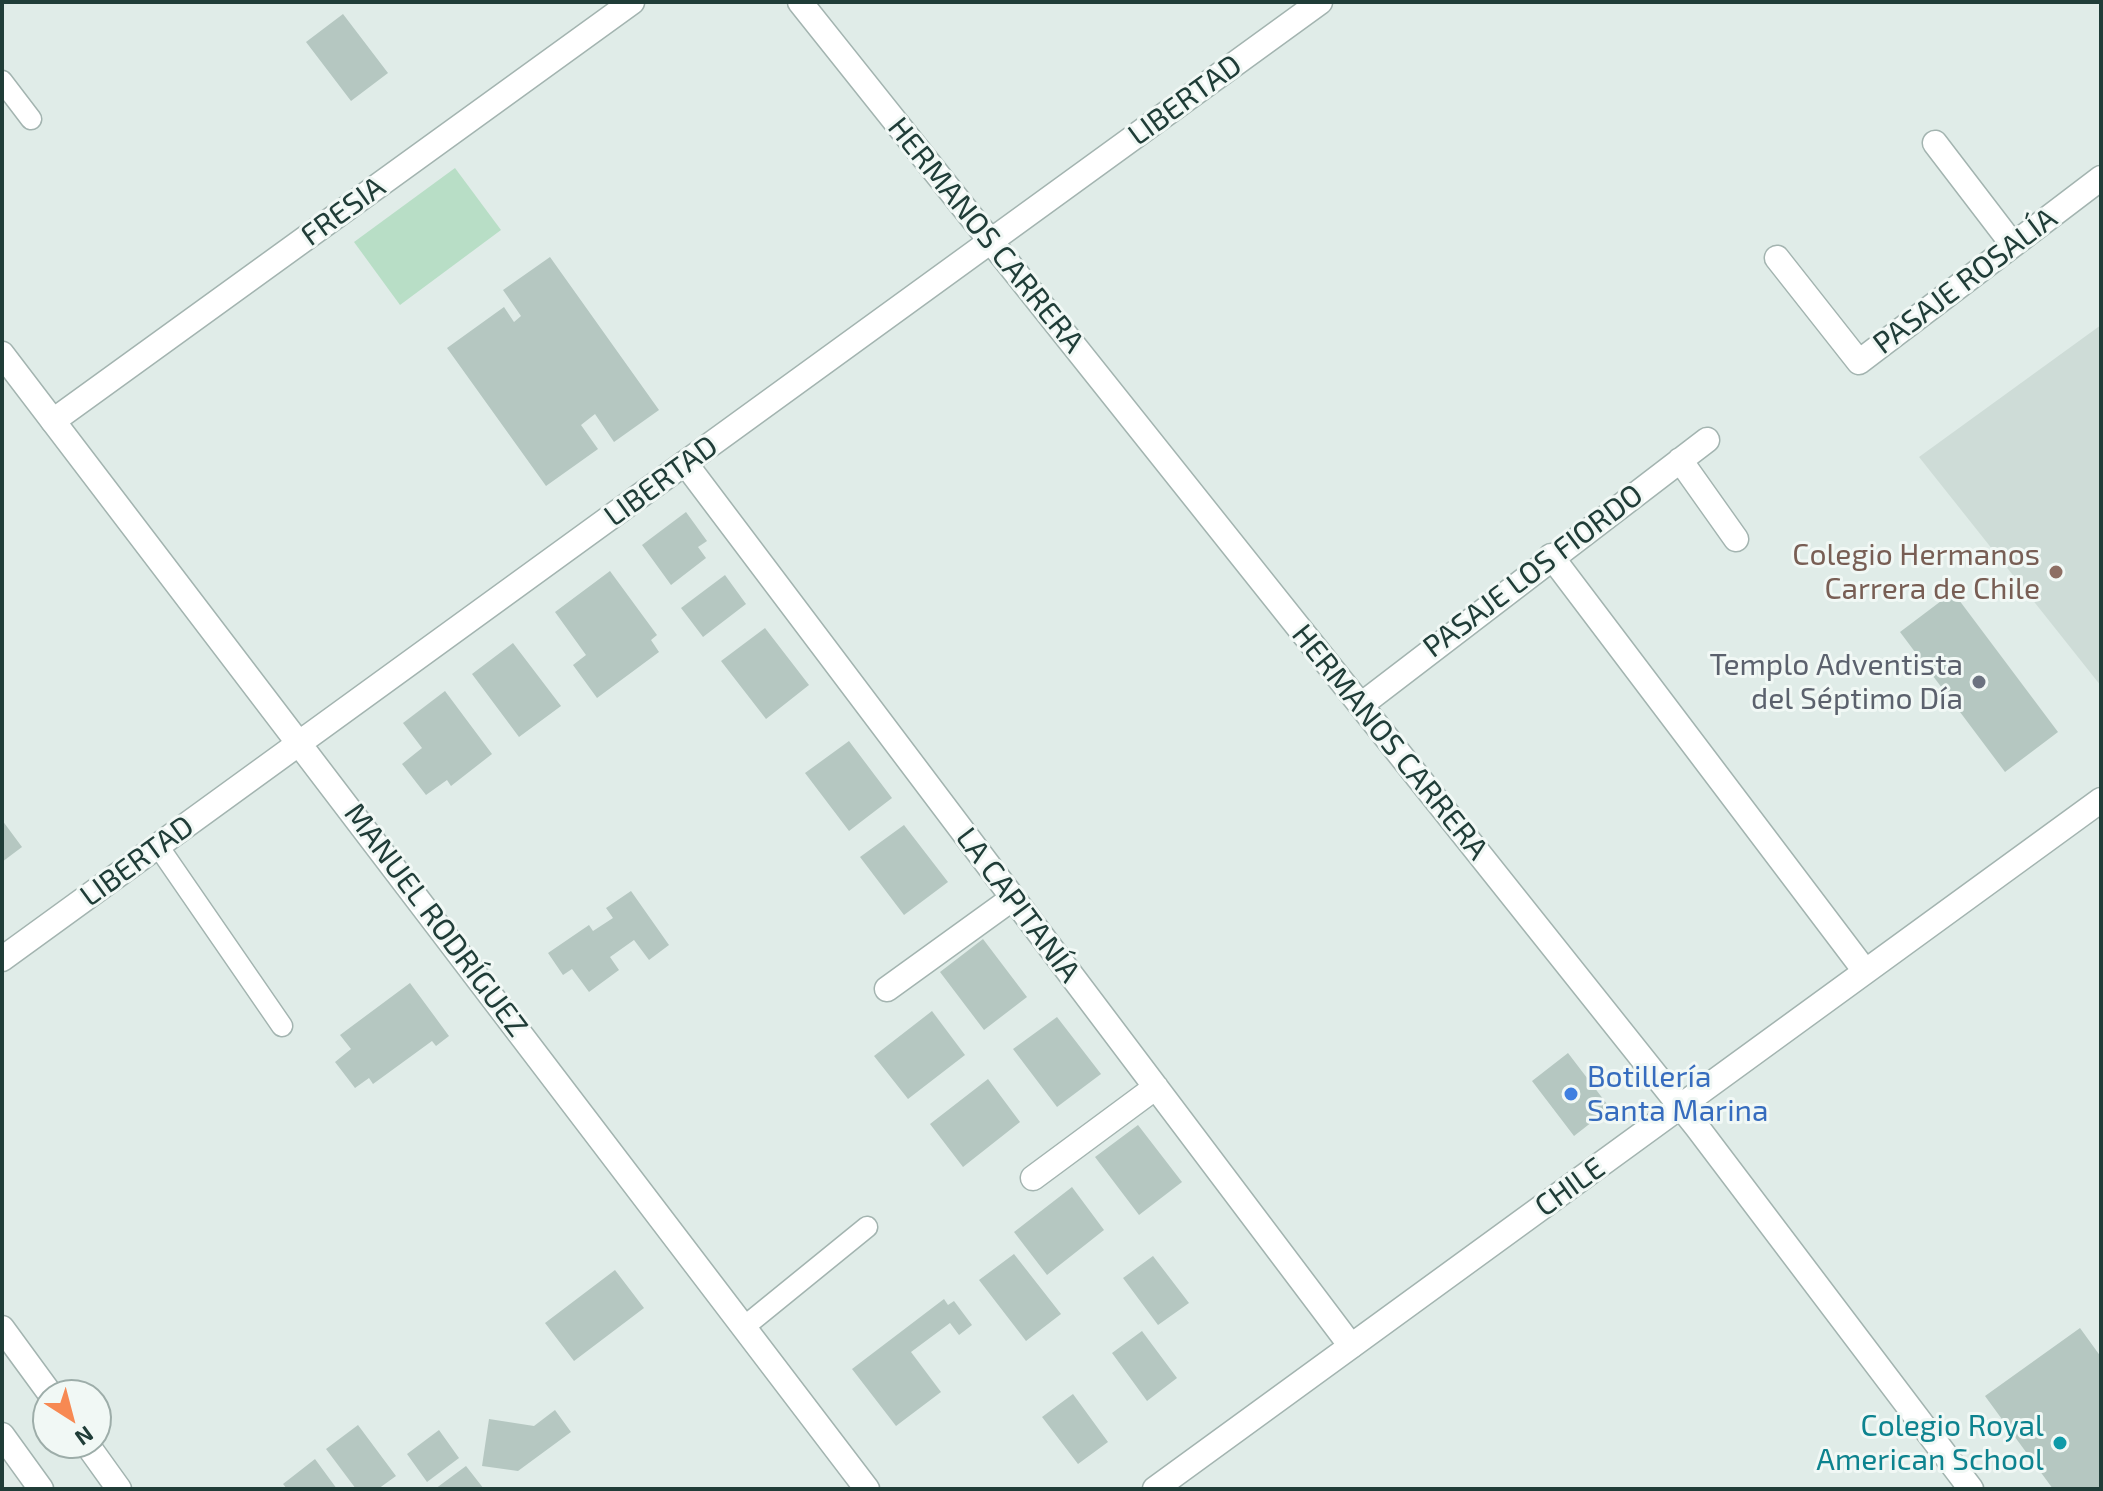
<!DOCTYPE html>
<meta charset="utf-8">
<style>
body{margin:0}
#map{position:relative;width:2103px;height:1491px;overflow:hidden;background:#e0ece8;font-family:"Exo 2",sans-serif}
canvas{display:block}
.frame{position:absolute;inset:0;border:4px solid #203d38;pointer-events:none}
.north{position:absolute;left:32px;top:1379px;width:80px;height:80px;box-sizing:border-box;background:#f1f8f5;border:2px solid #9dada9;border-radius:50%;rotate:144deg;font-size:22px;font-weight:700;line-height:32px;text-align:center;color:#203d38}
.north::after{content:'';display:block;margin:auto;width:28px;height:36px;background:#f78953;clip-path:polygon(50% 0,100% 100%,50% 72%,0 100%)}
</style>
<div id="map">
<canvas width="2103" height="1491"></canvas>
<div class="frame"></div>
<div class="north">N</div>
</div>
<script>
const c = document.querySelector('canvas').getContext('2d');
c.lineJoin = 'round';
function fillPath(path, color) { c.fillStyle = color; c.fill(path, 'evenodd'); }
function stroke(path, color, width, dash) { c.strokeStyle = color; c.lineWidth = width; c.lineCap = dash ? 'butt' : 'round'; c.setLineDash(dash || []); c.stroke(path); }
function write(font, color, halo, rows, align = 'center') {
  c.font = font + ' "Exo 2",sans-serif'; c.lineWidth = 6; c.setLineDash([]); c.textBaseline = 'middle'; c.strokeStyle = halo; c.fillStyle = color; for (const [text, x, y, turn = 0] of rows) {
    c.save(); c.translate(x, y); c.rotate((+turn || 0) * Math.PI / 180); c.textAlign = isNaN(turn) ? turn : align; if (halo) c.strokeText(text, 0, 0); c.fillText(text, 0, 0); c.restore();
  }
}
const built = new Path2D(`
 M2101 325V686L1919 457Z`);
const green = new Path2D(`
 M455 168 501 230 400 305 354 242Z`);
const building = new Path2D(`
 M343 14 388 73 351 101 306 42Z
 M550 257 659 410 614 442 595 414 581 425 598 449 546 486 447 348 504 307 514 322 521 316 503 290Z
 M686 512 707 541 698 547 706 558 671 585 642 545Z
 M610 571 657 635 651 640 659 652 597 698 573 665 586 655 555 612Z
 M725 575 746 604 703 637 681 608Z
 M1953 592 2058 732 2005 772 1900 632Z
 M765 628 809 685 766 719 721 661Z
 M513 643 561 706 519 737 472 674Z
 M445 691 492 754 451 786 447 780 426 795 402 764 422 748 403 723Z
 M849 741 892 798 849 831 805 773Z
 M2 820 22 847 2 862Z
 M904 825 948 882 904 915 860 857Z
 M631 891 669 945 649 960 634 940 610 957 619 970 589 992 572 969 563 975 548 953 589 925 593 931 613 918 606 908Z
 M983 939 1027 997 984 1030 940 972Z
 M410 983 449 1036 436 1046 432 1041 373 1084 369 1078 355 1088 335 1062 351 1049 340 1035Z
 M932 1011 965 1055 908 1099 874 1056Z
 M1057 1017 1101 1074 1057 1107 1013 1049Z
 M1568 1053 1610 1108 1574 1136 1532 1081Z
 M988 1079 1020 1122 963 1167 930 1124Z
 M1138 1125 1182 1182 1139 1215 1095 1157Z
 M1072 1187 1104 1230 1047 1275 1014 1232Z
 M1014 1254 1061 1314 1026 1341 979 1280Z
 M1153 1256 1189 1303 1158 1325 1123 1278Z
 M615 1270 644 1308 574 1361 545 1323Z
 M944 1299 948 1305 954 1301 972 1325 959 1335 950 1323 911 1352 941 1392 896 1426 852 1369Z
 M2080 1328 2101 1357V1489H2053L1985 1396Z
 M1142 1331 1177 1378 1147 1401 1112 1353Z
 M1073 1394 1108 1442 1078 1464 1042 1417Z
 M555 1410 571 1432 518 1471 482 1466 489 1419 534 1426Z
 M358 1425 396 1476 378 1489H356L326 1449Z
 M439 1430 459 1458 427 1482 407 1454Z
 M315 1459 337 1489H287L283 1484Z
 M466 1466 484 1489H435Z`);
const service = new Path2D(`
 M2 81 31 119
 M158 846 282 1026
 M744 1327 867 1227`);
const minor = new Path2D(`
 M800 2 1697 1127 1971 1489
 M1935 143 2013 245
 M1777 258 1859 362 2101 178
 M53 421 632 2
 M1680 460 1736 539
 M685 463 1351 1346
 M1551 556 1865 971
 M1361 705 1707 440
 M887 989 1013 898
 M1033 1178 1156 1087
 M2 1328 51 1395
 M2 1435 41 1489
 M86 1443 119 1489`);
const tertiary = new Path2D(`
 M2 354 867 1489
 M2 959 1320 2
 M1155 1489 2101 800`);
const markers = [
 [2056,572,8,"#8d6e63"],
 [1979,682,8,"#6b7280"],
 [1571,1094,8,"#3f7fe0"],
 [2060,1443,8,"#0f9aa8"]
];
const streetNames = [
 ["LIBERTAD",1185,100,-36],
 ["FRESIA",343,211,-36],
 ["HERMANOS CARRERA",986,235,51],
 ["PASAJE ROSALÍA",1965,281,-37],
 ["LIBERTAD",661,481,-36],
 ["PASAJE LOS FIORDO",1533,571,-37],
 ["HERMANOS CARRERA",1390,742,51],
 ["LIBERTAD",137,861,-36],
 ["LA CAPITANÍA",1018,905,53],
 ["MANUEL RODRÍGUEZ",436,920,53],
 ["CHILE",1570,1187,-36]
];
const educationNames = [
 ["Colegio Hermanos",2040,555],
 ["Carrera de Chile",2040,589]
];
const worshipNames = [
 ["Templo Adventista",1963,665],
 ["del Séptimo Día",1963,699]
];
const shopNames = [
 ["Botillería",1587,1077],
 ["Santa Marina",1587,1111]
];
const cultureNames = [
 ["Colegio Royal",2044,1426],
 ["American School",2044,1460]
];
fillPath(built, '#cedcd7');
fillPath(green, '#b8dec6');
fillPath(building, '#b5c7c1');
stroke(service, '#a3b4b0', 23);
stroke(minor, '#a3b4b0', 27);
stroke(tertiary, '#a3b4b0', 27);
stroke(service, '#fff', 20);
stroke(minor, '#fff', 24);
stroke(tertiary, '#fff', 24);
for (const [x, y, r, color] of markers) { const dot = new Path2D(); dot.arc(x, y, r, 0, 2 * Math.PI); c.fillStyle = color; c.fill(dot); stroke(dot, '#f1f8f5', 3); }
write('30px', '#203d38', '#f1f8f5', streetNames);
write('30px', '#785e54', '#f1f8f5', educationNames, 'right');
write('30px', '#5b616d', '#f1f8f5', worshipNames, 'right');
write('30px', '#366cbe', '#f1f8f5', shopNames, 'left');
write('30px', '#0d838f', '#f1f8f5', cultureNames, 'right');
</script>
